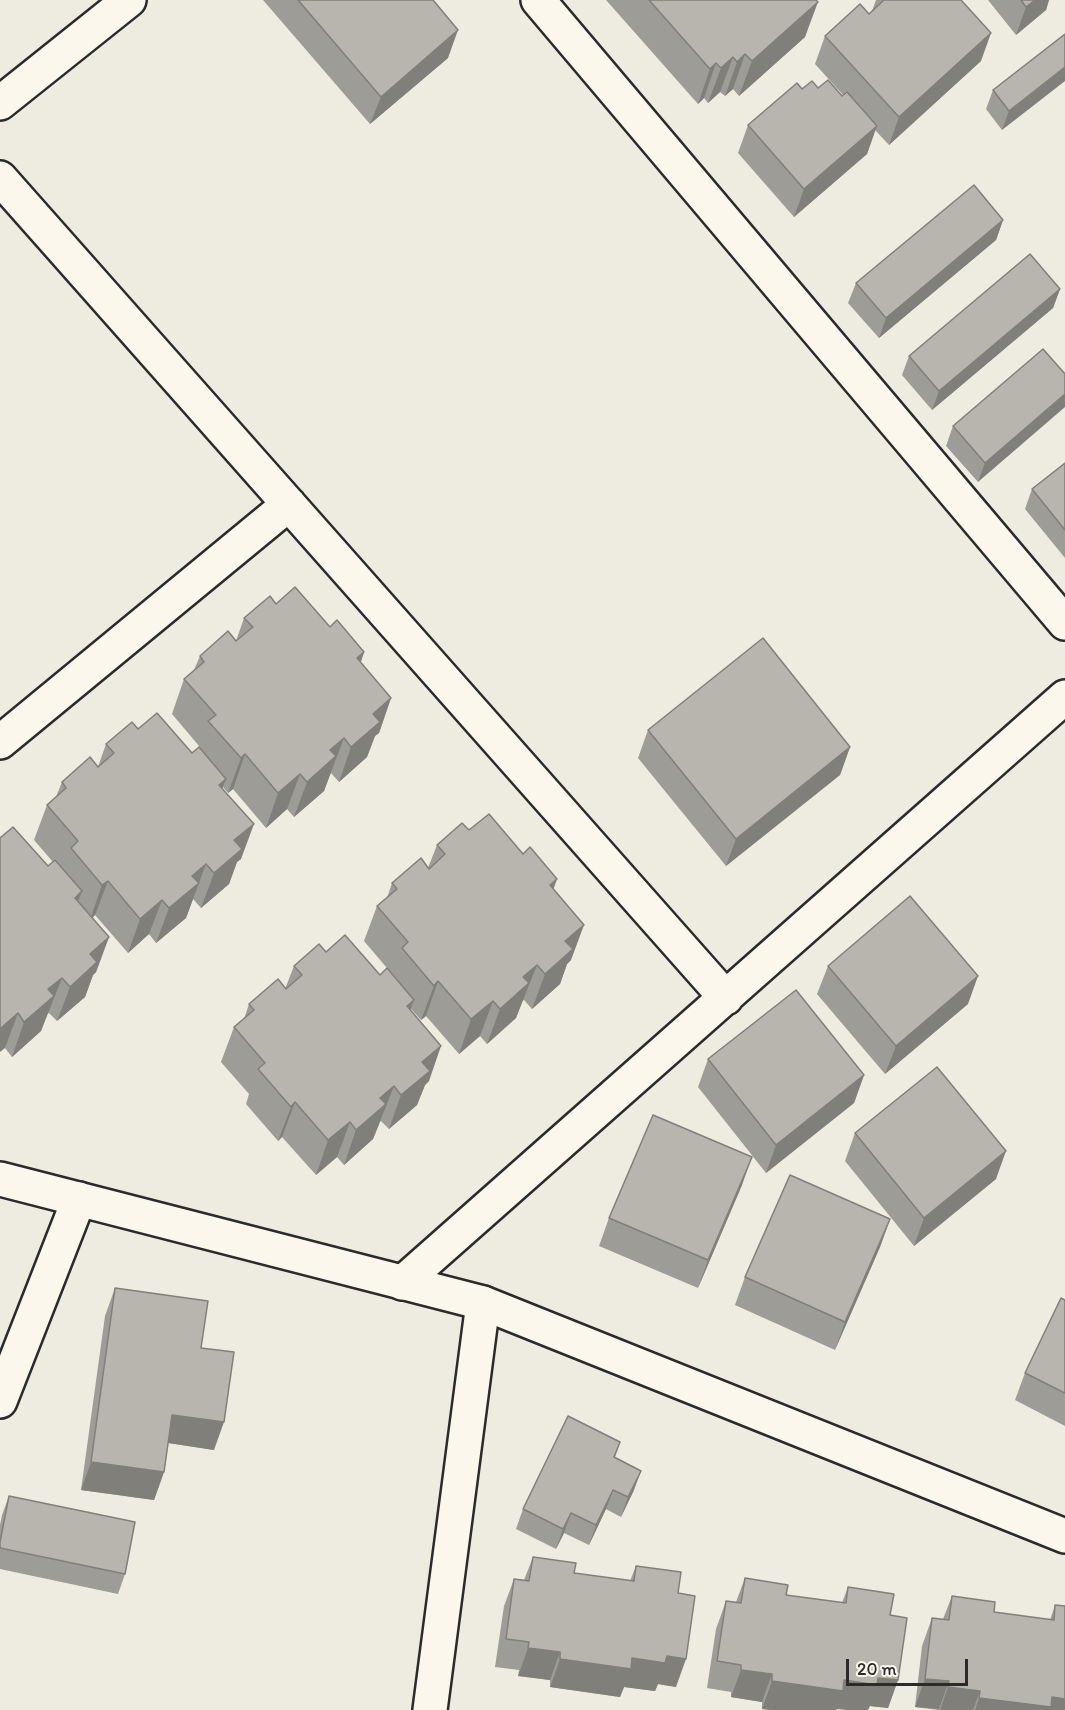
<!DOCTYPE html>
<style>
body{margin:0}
#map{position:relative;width:1065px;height:1710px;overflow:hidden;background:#eeebe0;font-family:Itim,sans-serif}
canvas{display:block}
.scale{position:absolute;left:846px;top:1659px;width:122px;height:27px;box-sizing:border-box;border:3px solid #2b2b2b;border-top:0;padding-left:8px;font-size:18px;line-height:21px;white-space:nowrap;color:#2b2b2b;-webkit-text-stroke:4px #fbf7ec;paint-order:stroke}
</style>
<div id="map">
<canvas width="1065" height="1710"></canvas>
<div class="scale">20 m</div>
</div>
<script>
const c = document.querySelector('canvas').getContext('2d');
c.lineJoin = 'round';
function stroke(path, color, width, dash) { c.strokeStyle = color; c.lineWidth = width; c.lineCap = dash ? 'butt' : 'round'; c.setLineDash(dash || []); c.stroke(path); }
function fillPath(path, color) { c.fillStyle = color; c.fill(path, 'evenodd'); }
const minor = new Path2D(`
 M538 0 1065 623
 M0 103 129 0
 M0 178 726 998
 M0 742 289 504
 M402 1283 1065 697
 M0 1401 79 1199
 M430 1710 483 1303`);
const tertiary = new Path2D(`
 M0 1179 483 1303 1065 1536`);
const wall = new Path2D(`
 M263 0H433L448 58 370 124Z
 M606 0H816L805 37 739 96 733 89 725 96 720 92 708 103 704 98 698 104Z
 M876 0H961L981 61 889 145 875 130 867 154 794 217 738 153 748 125 802 89 818 88 842 96 843 95 815 64 825 36 869 14 872 11Z
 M988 0H1049L1046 10 1016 35Z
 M1065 34 1002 130 986 109 993 90Z
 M1003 220 996 240 879 338 848 303 856 283Z
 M1060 289 1053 308 932 410 902 375 909 356Z
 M1065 374 978 482 946 446 953 426Z
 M1065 463V558L1025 509 1032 489Z
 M276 604 330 627 364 652 361 662 391 698 379 733 375 736 367 757 339 782 331 773 330 774 324 791 294 817 287 809 266 828 233 789 228 793 223 787 222 789 241 859 237 862 229 884 201 908 193 899 186 918 156 943 149 934 128 953 95 915 92 918 109 937 96 972 93 975 85 997 57 1021 49 1013 47 1014 41 1031 12 1057 5 1048 48 866 53 862 34 840 47 805 56 797 62 782 98 767 106 744 138 729 192 753 199 747V746L172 714 184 679 194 670 200 656 236 641 244 618Z
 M648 730 850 747 840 775 726 866 638 758Z
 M469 830 554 889 571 960 567 964 560 984 532 1009 524 1000 522 1001 516 1018 487 1044 480 1036 459 1054 426 1016 421 1020 411 1009 410 1010 429 1081 425 1085 417 1105 389 1129 381 1121 380 1122 373 1139 344 1165 337 1157 316 1175 282 1137 278 1141 246 1104 249 1094 221 1062 234 1027 244 1019 249 1004 285 989 294 966 326 952 380 975H392V974L364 941 377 906 387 898 392 883 428 868 437 845Z
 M828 966 968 1004 885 1074 817 994Z
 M708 1059 864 1075 854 1103 766 1173 698 1087Z
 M855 1133 996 1179 914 1246 845 1161Z
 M742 1185 698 1288 599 1246 609 1218Z
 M890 1219 880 1247 835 1350 735 1305 745 1277Z
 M115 1288 201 1348 214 1450 168 1443 164 1472 154 1500 81 1490 105 1316Z
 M1065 1300V1426L1015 1400 1025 1373Z
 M620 1442 615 1457 634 1490 621 1517 606 1509 589 1545 564 1533 556 1549 516 1529 523 1509Z
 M9 1496 125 1574 118 1594 0 1569V1525L2 1515Z
 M533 1557 574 1573 630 1581 636 1566 678 1593 676 1687 658 1684 655 1691 624 1687 620 1697 550 1687V1680L518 1676 519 1670 495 1667 504 1606 514 1579 524 1580Z
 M745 1578 786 1595 842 1603 848 1587 890 1615 898 1680 888 1708 870 1706 837 1709 836 1710H771L762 1709V1702L731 1697V1692L707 1688 716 1629 726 1601 736 1602Z
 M952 1596 994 1612 1050 1620 1055 1605 1065 1710H939L915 1707 922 1646 932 1618 943 1619Z`);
const shadedWall = new Path2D(`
 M1035 0H1049L1046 10 1016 35 1026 7Z
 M818 2 805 37 739 96 752 61Z
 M458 30 448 58 370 124 381 97Z
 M991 33 981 61 889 145 899 117Z
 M745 54 733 89 725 96 737 62Z
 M733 57 720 92 708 103 721 68Z
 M716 63 704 98 698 104 710 69Z
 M1065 67V81L1002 130 1009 111Z
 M877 126 867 154 794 217 804 189Z
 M1003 220 996 240 879 338 886 318Z
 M1060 289 1053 308 932 410 939 391Z
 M1065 394V407L978 482 985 463Z
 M364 652 352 687 357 658Z
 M391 698 379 733 375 736 367 757 339 782 351 747 373 714Z
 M344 738 324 791 294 817 307 782 330 750Z
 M850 747 840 775 726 866 736 839Z
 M245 754 233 789 228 793 241 758Z
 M300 774 287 809 266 828 278 793Z
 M226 779 213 813 219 785Z
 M254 824 241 859 237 862 229 884 201 908 214 873 234 840Z
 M206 864 186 918 156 943 169 908 192 876Z
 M557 879 545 914 550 885Z
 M108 881 95 915 90 920 102 885Z
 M82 891 69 926 75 898Z
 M162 900 149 934 128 953 140 919Z
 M584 925 571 960 567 964 560 984 532 1009 545 974 565 941Z
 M109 937 96 972 93 975 85 997 57 1021 70 987 90 954Z
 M537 965 516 1018 487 1044 500 1009 523 977Z
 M978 976 968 1004 885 1074 896 1046Z
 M62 978 41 1031 12 1057 24 1022 48 989Z
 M438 981 426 1016 421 1020 434 986Z
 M414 1000 401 1035 407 1006Z
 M493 1001 480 1036 459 1054 471 1019Z
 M18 1013 5 1048 0 1052V1029Z
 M441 1046 429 1081 425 1085 417 1105 389 1129 401 1095 422 1062Z
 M864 1075 854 1103 766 1173 776 1145Z
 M394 1086 373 1139 344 1165 356 1130 380 1098Z
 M295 1102 282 1137 278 1141 291 1107Z
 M350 1122 337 1157 316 1175 328 1140Z
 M1006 1151 996 1179 914 1246 924 1218Z
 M752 1157 742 1185 698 1288 708 1260Z
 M890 1219 880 1247 835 1350 845 1322Z
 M172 1415 224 1422 214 1450 162 1442Z
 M91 1462 164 1472 154 1500 81 1490Z
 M641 1471 634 1490 621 1517 628 1497Z
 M613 1490 606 1509 589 1545 596 1525Z
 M571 1513 564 1533 556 1549 563 1529Z
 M528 1648 560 1652 550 1680 518 1676Z
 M667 1656 686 1659 676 1687 658 1684 655 1691 624 1687 620 1697 550 1687 560 1659 632 1658Z
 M741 1670 772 1674 762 1702 731 1697Z
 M878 1678 898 1680 888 1708 870 1706 868 1710H846L837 1709 836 1710H771L762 1709 772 1681Z
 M925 1679 949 1681 939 1709 915 1707Z
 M948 1687 980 1691 973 1710H940Z
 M1052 1697 1065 1699V1710H975L979 1698Z`);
const building = new Path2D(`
 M298 0H433L458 30 381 97Z
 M649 0H816L818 2 752 61 745 54 737 62 733 57 721 68 716 63 710 69Z
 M884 0H961L991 33 899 117 825 36 860 4 869 14Z
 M1021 0H1035L1026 7Z
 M1065 34V67L1009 111 993 90Z
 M828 80 842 96 847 92 877 126 804 189 748 125 797 83 802 89 812 81 818 88Z
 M974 185 1003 220 886 318 856 283Z
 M1030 254 1060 289 939 391 909 356Z
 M1043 349 1065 374V394L985 463 953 426Z
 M1065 463V530L1032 489Z
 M295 587 330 627 337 620 364 652 357 658 391 698 373 714 380 722 351 747 344 738 330 750 336 756 307 782 300 774 278 793 245 754 241 758 208 721 216 715 184 679 204 662 200 656 228 631 236 641 253 627 244 618 270 596 276 604Z
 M763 638 850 747 736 839 648 730Z
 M157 713 192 753 199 747 226 779 219 785 254 824 234 840 242 849 214 873 206 864 192 876 199 883 169 908 162 900 140 919 108 881 102 885 71 848 78 841 47 805 66 788 62 782 90 757 98 767 114 753 106 744 132 722 138 729Z
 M489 814 523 854 530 847 557 879 550 885 584 925 565 941 573 949 545 974 537 965 523 977 529 983 500 1009 493 1001 471 1019 438 981 434 986 402 948 408 942 377 906 397 889 392 883 421 858 429 869 445 854 437 845 462 823 469 830Z
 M13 827 48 866 55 860 82 891 75 898 109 937 90 954 97 962 70 987 62 978 48 989 54 996 24 1022 18 1013 0 1029V838Z
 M910 896 978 976 896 1046 828 966Z
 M345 935 380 975 387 968 414 1000 407 1006 441 1046 422 1062 430 1071 401 1095 394 1086 380 1098 386 1104 356 1130 350 1122 328 1140 295 1102 291 1107 258 1069 265 1063 234 1027 254 1010 249 1004 278 979 286 989 302 975 294 966 319 944 326 952Z
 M796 990 864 1075 776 1145 708 1059Z
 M937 1067 1006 1151 924 1218 855 1133Z
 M653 1115 752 1157 708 1260 609 1218Z
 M790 1175 890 1219 845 1322 745 1277Z
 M115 1288 208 1301 201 1348 234 1352 224 1422 172 1415 164 1472 91 1462Z
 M1061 1298 1065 1300V1393L1025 1373Z
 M568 1416 620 1442 614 1457 641 1471 628 1497 613 1490 596 1525 571 1513 563 1529 523 1509Z
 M9 1496 135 1522 125 1574 0 1548V1542Z
 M533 1557 576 1563 574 1573 634 1581 636 1566 681 1572 678 1593 695 1596 686 1659 667 1656 665 1663 632 1658 631 1669 560 1659V1652L528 1648 529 1642 506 1639 514 1579 529 1581Z
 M745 1578 788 1585 786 1595 846 1603 848 1587 894 1594 890 1615 907 1618 898 1680 878 1678 877 1685 844 1680 843 1691 772 1681V1674L741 1670V1665L717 1661 726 1601 741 1603Z
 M952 1596 995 1602 994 1612 1054 1620 1055 1605 1065 1606V1699L1052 1697 1051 1707 979 1698 980 1691 948 1687 949 1681 925 1679 932 1618 949 1620Z`);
stroke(minor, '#2b2b2b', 38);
stroke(tertiary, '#2b2b2b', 38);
stroke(minor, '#fbf7ec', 33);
stroke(tertiary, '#fbf7ec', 33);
fillPath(wall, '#9e9c96');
fillPath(shadedWall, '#817f7a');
fillPath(building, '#b8b5ae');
stroke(building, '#817f7a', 1.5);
</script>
